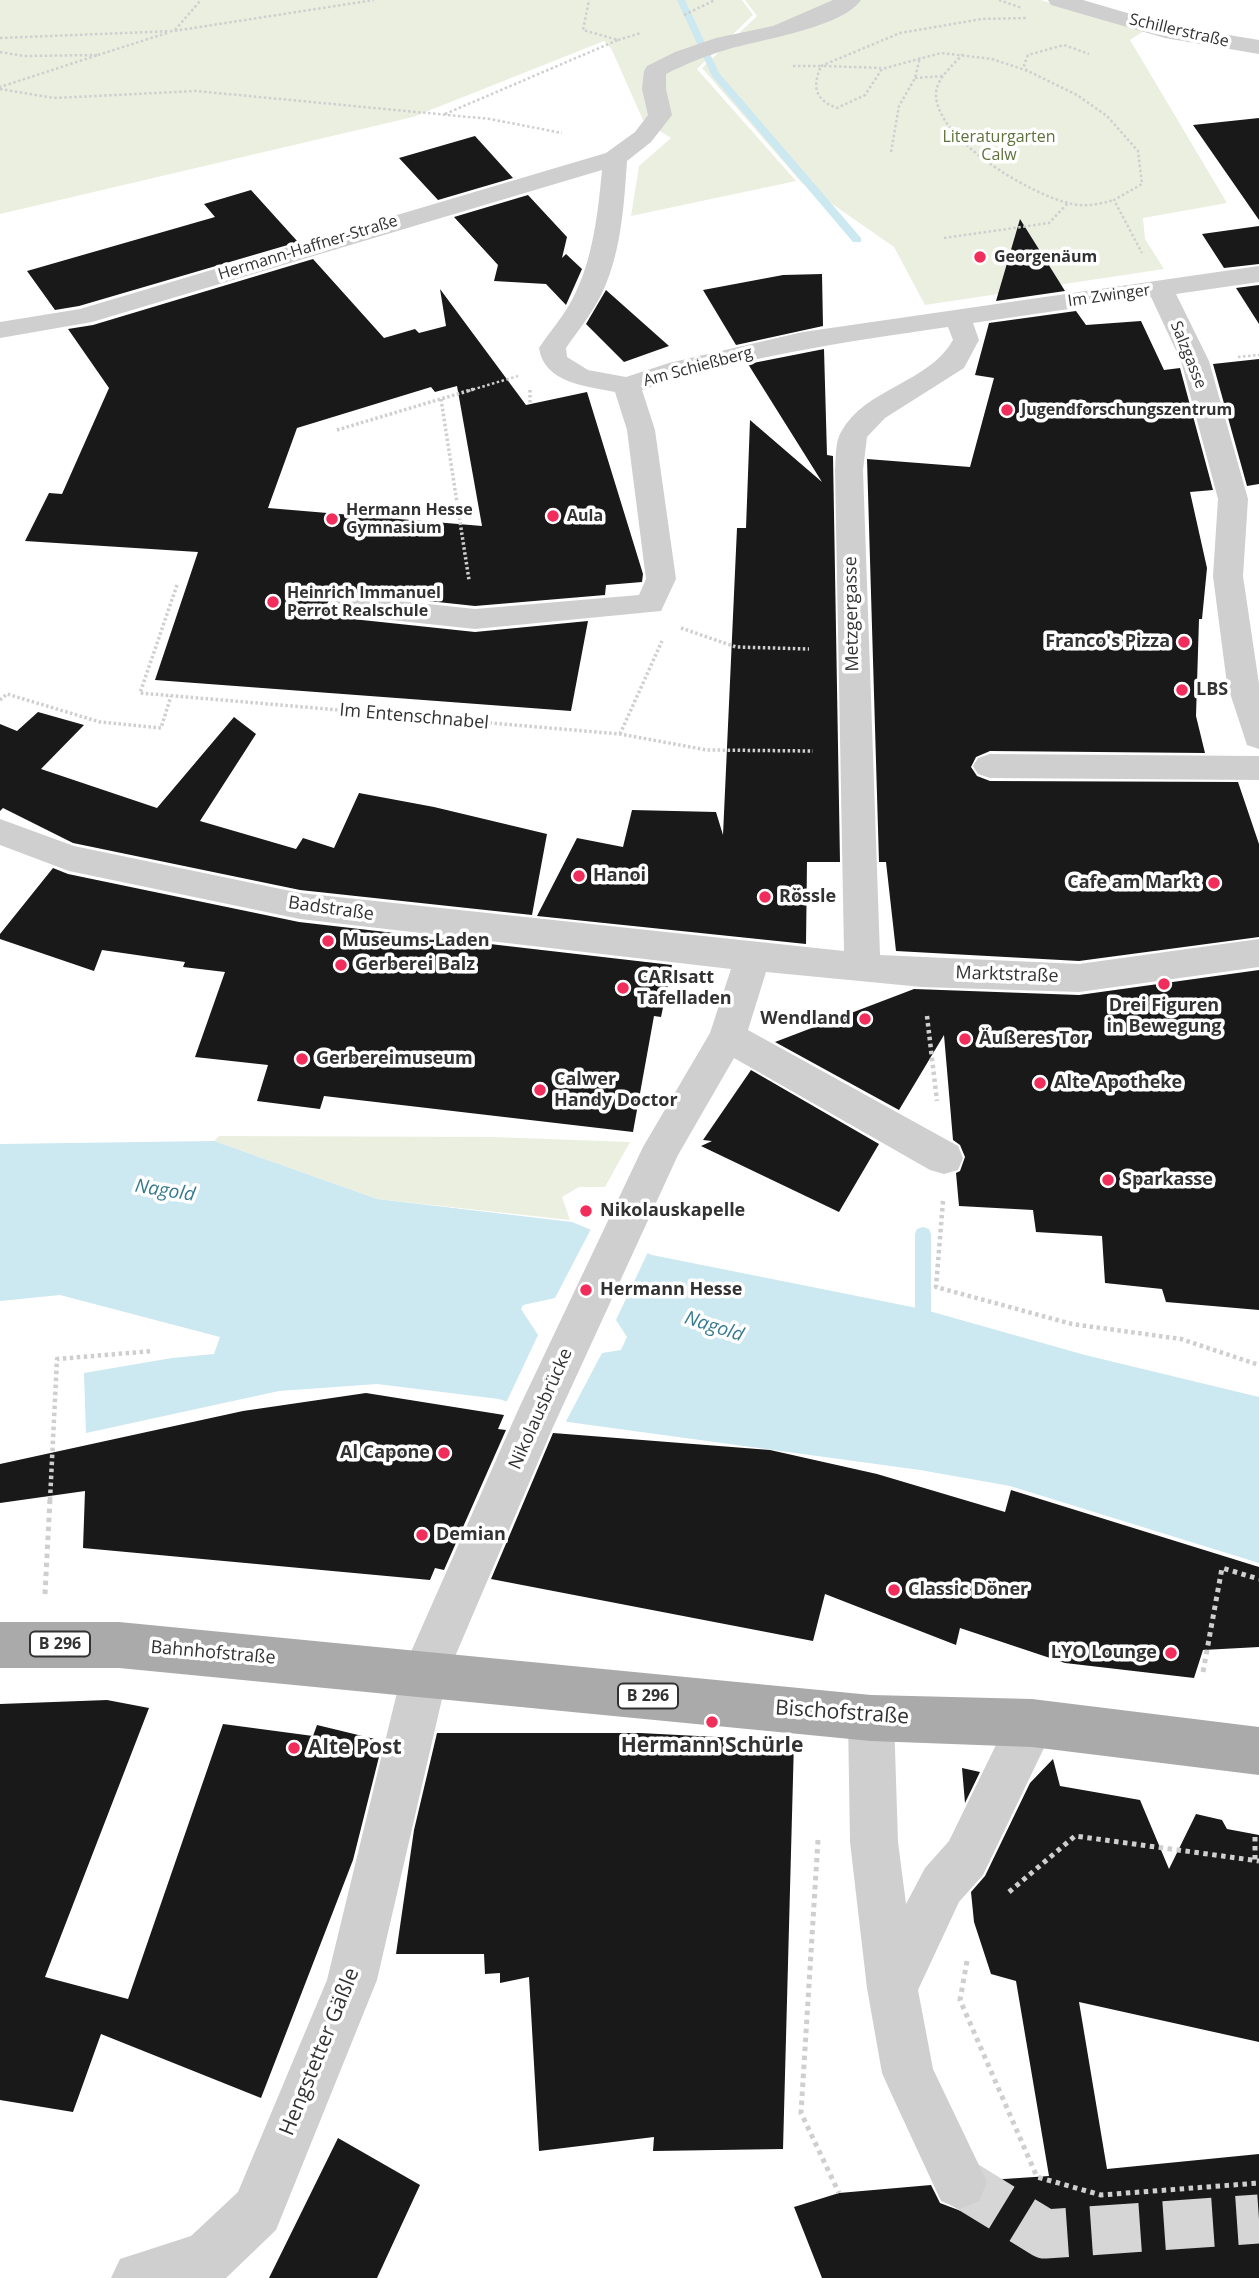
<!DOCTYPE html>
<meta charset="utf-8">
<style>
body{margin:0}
canvas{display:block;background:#fff}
</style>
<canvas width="1259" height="2278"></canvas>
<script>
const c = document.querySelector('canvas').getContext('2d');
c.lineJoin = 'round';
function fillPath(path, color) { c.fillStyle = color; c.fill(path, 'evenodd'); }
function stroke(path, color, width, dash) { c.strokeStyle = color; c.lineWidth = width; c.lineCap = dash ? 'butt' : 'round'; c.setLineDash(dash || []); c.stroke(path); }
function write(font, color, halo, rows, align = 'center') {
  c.font = font + ' "Open Sans",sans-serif'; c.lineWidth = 7; c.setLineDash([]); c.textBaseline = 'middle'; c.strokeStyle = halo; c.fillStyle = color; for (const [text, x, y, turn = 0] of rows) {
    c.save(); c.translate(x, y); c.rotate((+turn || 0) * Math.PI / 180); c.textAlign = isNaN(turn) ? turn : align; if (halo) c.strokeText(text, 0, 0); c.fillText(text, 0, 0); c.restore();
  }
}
const green = new Path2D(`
 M0 0H742L753 15 697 69 796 181 631 216 639 166 671 138 643 120 611 48 604 41 413 117 0 214Z
 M745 0H1040L1147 29 1130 40 1227 203 1143 218 1145 239 1164 269 925 305 894 247 802 183 702 68 757 16Z
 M219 1136 493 1137 630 1142 605 1187H579L562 1197 570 1220 377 1199 214 1141Z`);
const water = new Path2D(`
 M214 1141 377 1199 572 1222 652 1255 922 1309 1085 1355 1259 1397V1563L1010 1486 920 1470 568 1422 499 1399 377 1384 279 1391 86 1433 84 1373 172 1358 214 1354 220 1337 60 1295 0 1301V1144Z`);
const pier = new Path2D(`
 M592 1227 649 1250 616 1320 627 1337 621 1350 602 1353 564 1425 505 1405 538 1335 521 1309 523 1305 555 1298Z`);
const stream = new Path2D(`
 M677 0H685L719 73 861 238V242H853L712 76Z
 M923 1227 929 1229 931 1234V1330L929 1335 923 1338 917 1335 915 1330V1234L917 1229Z`);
const building = new Path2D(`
 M1259 118V220L1193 125Z
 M475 136 513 178 438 200 399 158Z
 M251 190 298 242 79 306 55 310 27 271 215 217 204 204Z
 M528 195 567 237 562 258 566 254 582 269 566 305 546 284 494 281 498 265 454 217Z
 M1020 219 1065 291 996 301Z
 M1259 226V264L1224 268 1202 234Z
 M313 259 384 338 415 329 419 333 446 326 440 289 526 405 587 392 643 574 642 582 606 585 605 595 475 606 344 592 332 595 327 604 331 613 343 618 475 632 588 621 571 711 155 680 198 552 25 541 49 493 62 494 109 388 68 329 93 325ZM457 386 482 526 268 508 297 428 431 387 435 392Z
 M822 274 823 326 736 345 703 290 783 275Z
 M1259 285V324L1236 288Z
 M606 290 669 346 624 362 586 324Z
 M1076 311 1086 325 1141 321 1164 370 1180 368 1213 490 1190 492 1207 568 1202 619H1199L1196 716 1205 753 990 751 976 757 971 767 977 776 990 781 1238 782 1259 844V937L1079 961 896 951 886 862H879L867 459 970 467 994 378 975 375 989 323Z
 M824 349 827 455 833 456 840 862H807L806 944 537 916 577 838 623 847 632 810 716 812 723 835 737 528H746L750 420 822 482 748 364Z
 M1259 359V484L1247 486 1213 364Z
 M38 712 84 725 41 769 157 808 234 717 256 734 200 821 296 849 303 838 334 848 359 793 434 807 547 834 532 915 300 890 73 843 3 808 0 811V724L17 731Z
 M53 868 68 874 299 922 672 965 661 1017 654 1016 633 1132 324 1096 320 1109 257 1101 268 1065 195 1057 225 972 183 967 185 962 102 950 94 971 0 939V934Z
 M1259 970V1310L1166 1302 1162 1289 1105 1283 1102 1236 1036 1232 1033 1210 959 1206 956 1173 960 1171 965 1157 960 1145 953 1140 944 1035 899 1110 775 1042 914 989 1079 995Z
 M751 1070 879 1144 839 1212 701 1146 712 1141 703 1140Z
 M366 1393 504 1415 498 1429 506 1430 444 1570 435 1568 430 1580 83 1548 85 1491 0 1503V1464L243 1411Z
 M553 1433 770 1450 877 1474 1005 1512 1011 1490 1259 1567V1647L1203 1650 1194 1678 1065 1663 960 1628 956 1645 825 1594 813 1641 491 1579Z
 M107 1700 149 1708 45 1977 128 1999 223 1724 313 1736 317 1725 383 1741 353 1860 261 2098 101 2034 73 2112 0 2100V1704Z
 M437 1733H640L794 1741 783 2149 653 2151 654 2137 539 2151 529 1977 500 1983V1973L485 1974 484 1954H396L414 1830Z
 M1053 1759 1060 1786 1140 1800 1169 1869 1196 1814 1222 1820 1227 1829 1259 1835V2042L1079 2002 1107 2169 1259 2154V2278H822L794 2207 839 2193 931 2185 940 2203 961 2211 981 2202 989 2180 1049 2176 1016 1981 991 1974 974 1922 971 1892 985 1876 1030 1783Z
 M962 1768 980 1772 965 1803Z
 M338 2138 420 2185 377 2278H269Z`);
const minorTunnel = new Path2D(`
 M960 2182 1045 2234 1259 2219`);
const pathFar3 = new Path2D(`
 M999 0 1022 8
 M684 15 715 0
 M175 30 201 0
 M0 38 174 31 374 0
 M618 40 641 33
 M0 52 24 56 98 55 0 87
 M963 54C953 65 937 78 936 93 934 139 1033 196 1072 204 1086 207 1100 204 1114 200
 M98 55 167 33
 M793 66H821C812 87 815 100 837 108L865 95 882 69 941 53 992 59 1028 71 1077 95 1107 116 1138 151 1142 184 1114 200 1142 253
 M821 66 900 33 982 19 1026 18
 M824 66 881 68
 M1027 71 1024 65 1028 55 1064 45 1089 54
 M915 78 943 76
 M0 89 54 98 196 91 490 119 562 133
 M445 114 618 40 583 30 589 0
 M891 152 899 106 915 78 920 57
 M944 238 1049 223 1068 203
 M1238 357 1259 355
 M468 391 518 376`);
const pathFar2 = new Path2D(`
 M530 390V404
 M441 399 469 580
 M337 430 474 389
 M177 585 140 693 620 734 707 750 813 751
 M681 628 736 647 809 649
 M0 700 7 694 100 722 161 728 171 696
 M620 734 662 641`);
const pathFar1 = new Path2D(`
 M927 1016 937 1101
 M943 1201 936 1287 1072 1324 1181 1339 1259 1365
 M50 1500 57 1359 153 1351`);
const path = new Path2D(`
 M45 1594 50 1499
 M1203 1672 1222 1568 1259 1579
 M1255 1837V1861
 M818 1840 801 2113 839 2193
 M1009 1892 1075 1836 1259 1861
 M967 1961 960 2000 1037 2177 1101 2195 1259 2183`);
const minor = new Path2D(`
 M833 0H861C842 28 757 40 726 50 705 56 686 64 666 74V89L672 115 651 142 627 161C624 206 621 258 599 299 590 316 577 332 566 348L567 357 588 370 626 377 669 363 803 332 1259 266V282L1176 294 1209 361 1248 499 1243 576 1259 684V749L1247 745 1227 684 1213 576 1218 499 1181 361 1151 297 973 323 979 340 964 368 885 418 867 437 863 470 880 955 1079 964 1259 939V967L1079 992 922 987 766 972 748 1030 958 1146 963 1158 958 1170 944 1174 930 1170 734 1058 678 1155 553 1427 448 1673 377 1980 276 2230 226 2278H111L120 2259 191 2236 238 2192 327 1980 402 1672 519 1408 643 1147 710 1033 731 969 300 919 69 871 0 845V819L74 846 300 893 844 951 835 470C836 459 835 442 841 432 865 388 929 383 953 340L948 327C844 342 742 357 642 390L655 430 676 579 661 611 475 629 344 615 333 612 329 605 333 598 344 595 475 609 639 595 646 579 627 430 615 392C586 386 544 383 539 348 550 331 564 316 573 298 593 260 598 212 602 170L92 322 0 338V322L80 309 606 153 635 132 648 115 642 89 644 71 647 66 675 52 716 38 773 26Z
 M1048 0H1083L1168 25 1259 40V54L1165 38 1051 5Z
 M990 754 1259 756V780L990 778 978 774 973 766 978 758Z
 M871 1695 888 1701 894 1718 898 1842 906 1904 925 1868 949 1841 1015 1706 1032 1699 1049 1706 1056 1723 983 1875 959 1902 918 1990 933 2069 987 2182 979 2201 960 2209 941 2201 890 2091 882 2073 867 1988 850 1842 848 1718 854 1701Z`);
const major = new Path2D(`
 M0 1622H119L871 1695 1032 1699 1259 1727V1775L1032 1747 871 1741 119 1668H0Z`);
const markers = [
 [980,257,7,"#f12d5c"],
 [1007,410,7,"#f12d5c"],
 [553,516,7,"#f12d5c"],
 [332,519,7,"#f12d5c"],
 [273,602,7,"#f12d5c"],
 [1184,642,7,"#f12d5c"],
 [1182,690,7,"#f12d5c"],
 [579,876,7,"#f12d5c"],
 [1214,883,7,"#f12d5c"],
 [765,897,7,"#f12d5c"],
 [328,941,7,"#f12d5c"],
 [341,965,7,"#f12d5c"],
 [1164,984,7,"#f12d5c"],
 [623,988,7,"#f12d5c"],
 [865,1019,7,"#f12d5c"],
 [965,1039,7,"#f12d5c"],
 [302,1059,7,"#f12d5c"],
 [1040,1083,7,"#f12d5c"],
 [540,1090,7,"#f12d5c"],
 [1108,1180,7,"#f12d5c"],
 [586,1211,7,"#f12d5c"],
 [586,1290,7,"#f12d5c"],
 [444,1453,7,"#f12d5c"],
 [422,1535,7,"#f12d5c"],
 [894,1590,7,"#f12d5c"],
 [1171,1653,7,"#f12d5c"],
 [712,1722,7,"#f12d5c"],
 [294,1748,7,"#f12d5c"]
];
const farStreetnames = [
 ["Schillerstraße",1179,31,13],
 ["Hermann-Haffner-Straße",308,248,-17],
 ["Im Zwinger",1109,296,-8],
 ["Salzgasse",1188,355,68],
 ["Am Schießberg",698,367,-15]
];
const farParknames = [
 ["Literaturgarten",999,137],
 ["Calw",999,155]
];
const farPoinames = [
 ["Georgenäum",994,257],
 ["Jugendforschungszentrum",1021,410],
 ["Hermann Hesse",346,510],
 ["Gymnasium",346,528],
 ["Aula",567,516],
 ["Heinrich Immanuel",287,593],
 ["Perrot Realschule",287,611]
];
const shields = [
 [60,1644,60],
 [648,1696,60]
];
const shieldNames = [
 ["B 296",60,1644],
 ["B 296",648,1696]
];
const streetNames = [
 ["Metzgergasse",852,614,-91],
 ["Im Entenschnabel",414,717,5],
 ["Badstraße",331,909,8],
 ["Marktstraße",1007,975,2],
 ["Nikolausbrücke",541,1409,-66],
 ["Bahnhofstraße",213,1653,5]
];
const poiNames = [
 ["Franco's Pizza",1170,642,"right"],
 ["LBS",1196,690],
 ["Hanoi",593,876],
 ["Cafe am Markt",1200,883,"right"],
 ["Rössle",779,897],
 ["Museums-Laden",342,941],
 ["Gerberei Balz",355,965],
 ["CARIsatt",637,978],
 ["Tafelladen",637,999],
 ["Drei Figuren",1164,1006,"center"],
 ["in Bewegung",1164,1027,"center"],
 ["Wendland",851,1019,"right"],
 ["Äußeres Tor",979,1039],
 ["Gerbereimuseum",316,1059],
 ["Calwer",554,1080],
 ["Handy Doctor",554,1101],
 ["Alte Apotheke",1054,1083],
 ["Sparkasse",1122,1180],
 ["Nikolauskapelle",600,1211],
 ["Hermann Hesse",600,1290],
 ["Al Capone",430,1453,"right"],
 ["Demian",436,1535],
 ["Classic Döner",908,1590],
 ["LYO Lounge",1157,1653,"right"]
];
const waterNames = [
 ["Nagold",165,1191,9],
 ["Nagold",714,1327,18]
];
const nearStreetnames = [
 ["Bischofstraße",842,1713,4],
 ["Hengstetter Gäßle",320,2052,-68]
];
const nearPoinames = [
 ["Hermann Schürle",712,1746],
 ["Alte Post",308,1748,"left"]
];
fillPath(green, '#ebefe0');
fillPath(water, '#cce8f0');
fillPath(pier, '#fff');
fillPath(stream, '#cce8f0');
fillPath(building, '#191919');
stroke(minorTunnel, '#d6d6d6', 49, [49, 24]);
stroke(pathFar3, '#cfcfcf', 2.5, [2.5, 2.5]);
stroke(pathFar2, '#cfcfcf', 3.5, [2.5, 2.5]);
stroke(pathFar1, '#cfcfcf', 4.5, [3.5, 3.5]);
stroke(path, '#cfcfcf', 5, [4.5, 4.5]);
fillPath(minor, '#cfcfcf');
fillPath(major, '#aaa');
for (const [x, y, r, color] of markers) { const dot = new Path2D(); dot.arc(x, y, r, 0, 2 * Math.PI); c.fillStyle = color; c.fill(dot); stroke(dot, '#fff', 2.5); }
write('16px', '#323232', '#fff', farStreetnames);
write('16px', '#5e723b', '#fff', farParknames);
write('bold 16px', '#323232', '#fff', farPoinames, 'left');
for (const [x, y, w] of shields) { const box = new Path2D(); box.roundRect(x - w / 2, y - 12.5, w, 25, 5); c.fillStyle = '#fff'; c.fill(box); stroke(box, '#323232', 2); }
write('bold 16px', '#323232', null, shieldNames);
write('18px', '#323232', '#fff', streetNames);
write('bold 18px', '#323232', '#fff', poiNames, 'left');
write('italic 19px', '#357a8d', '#fff', waterNames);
write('21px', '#323232', '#fff', nearStreetnames);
write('bold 21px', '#323232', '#fff', nearPoinames);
</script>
